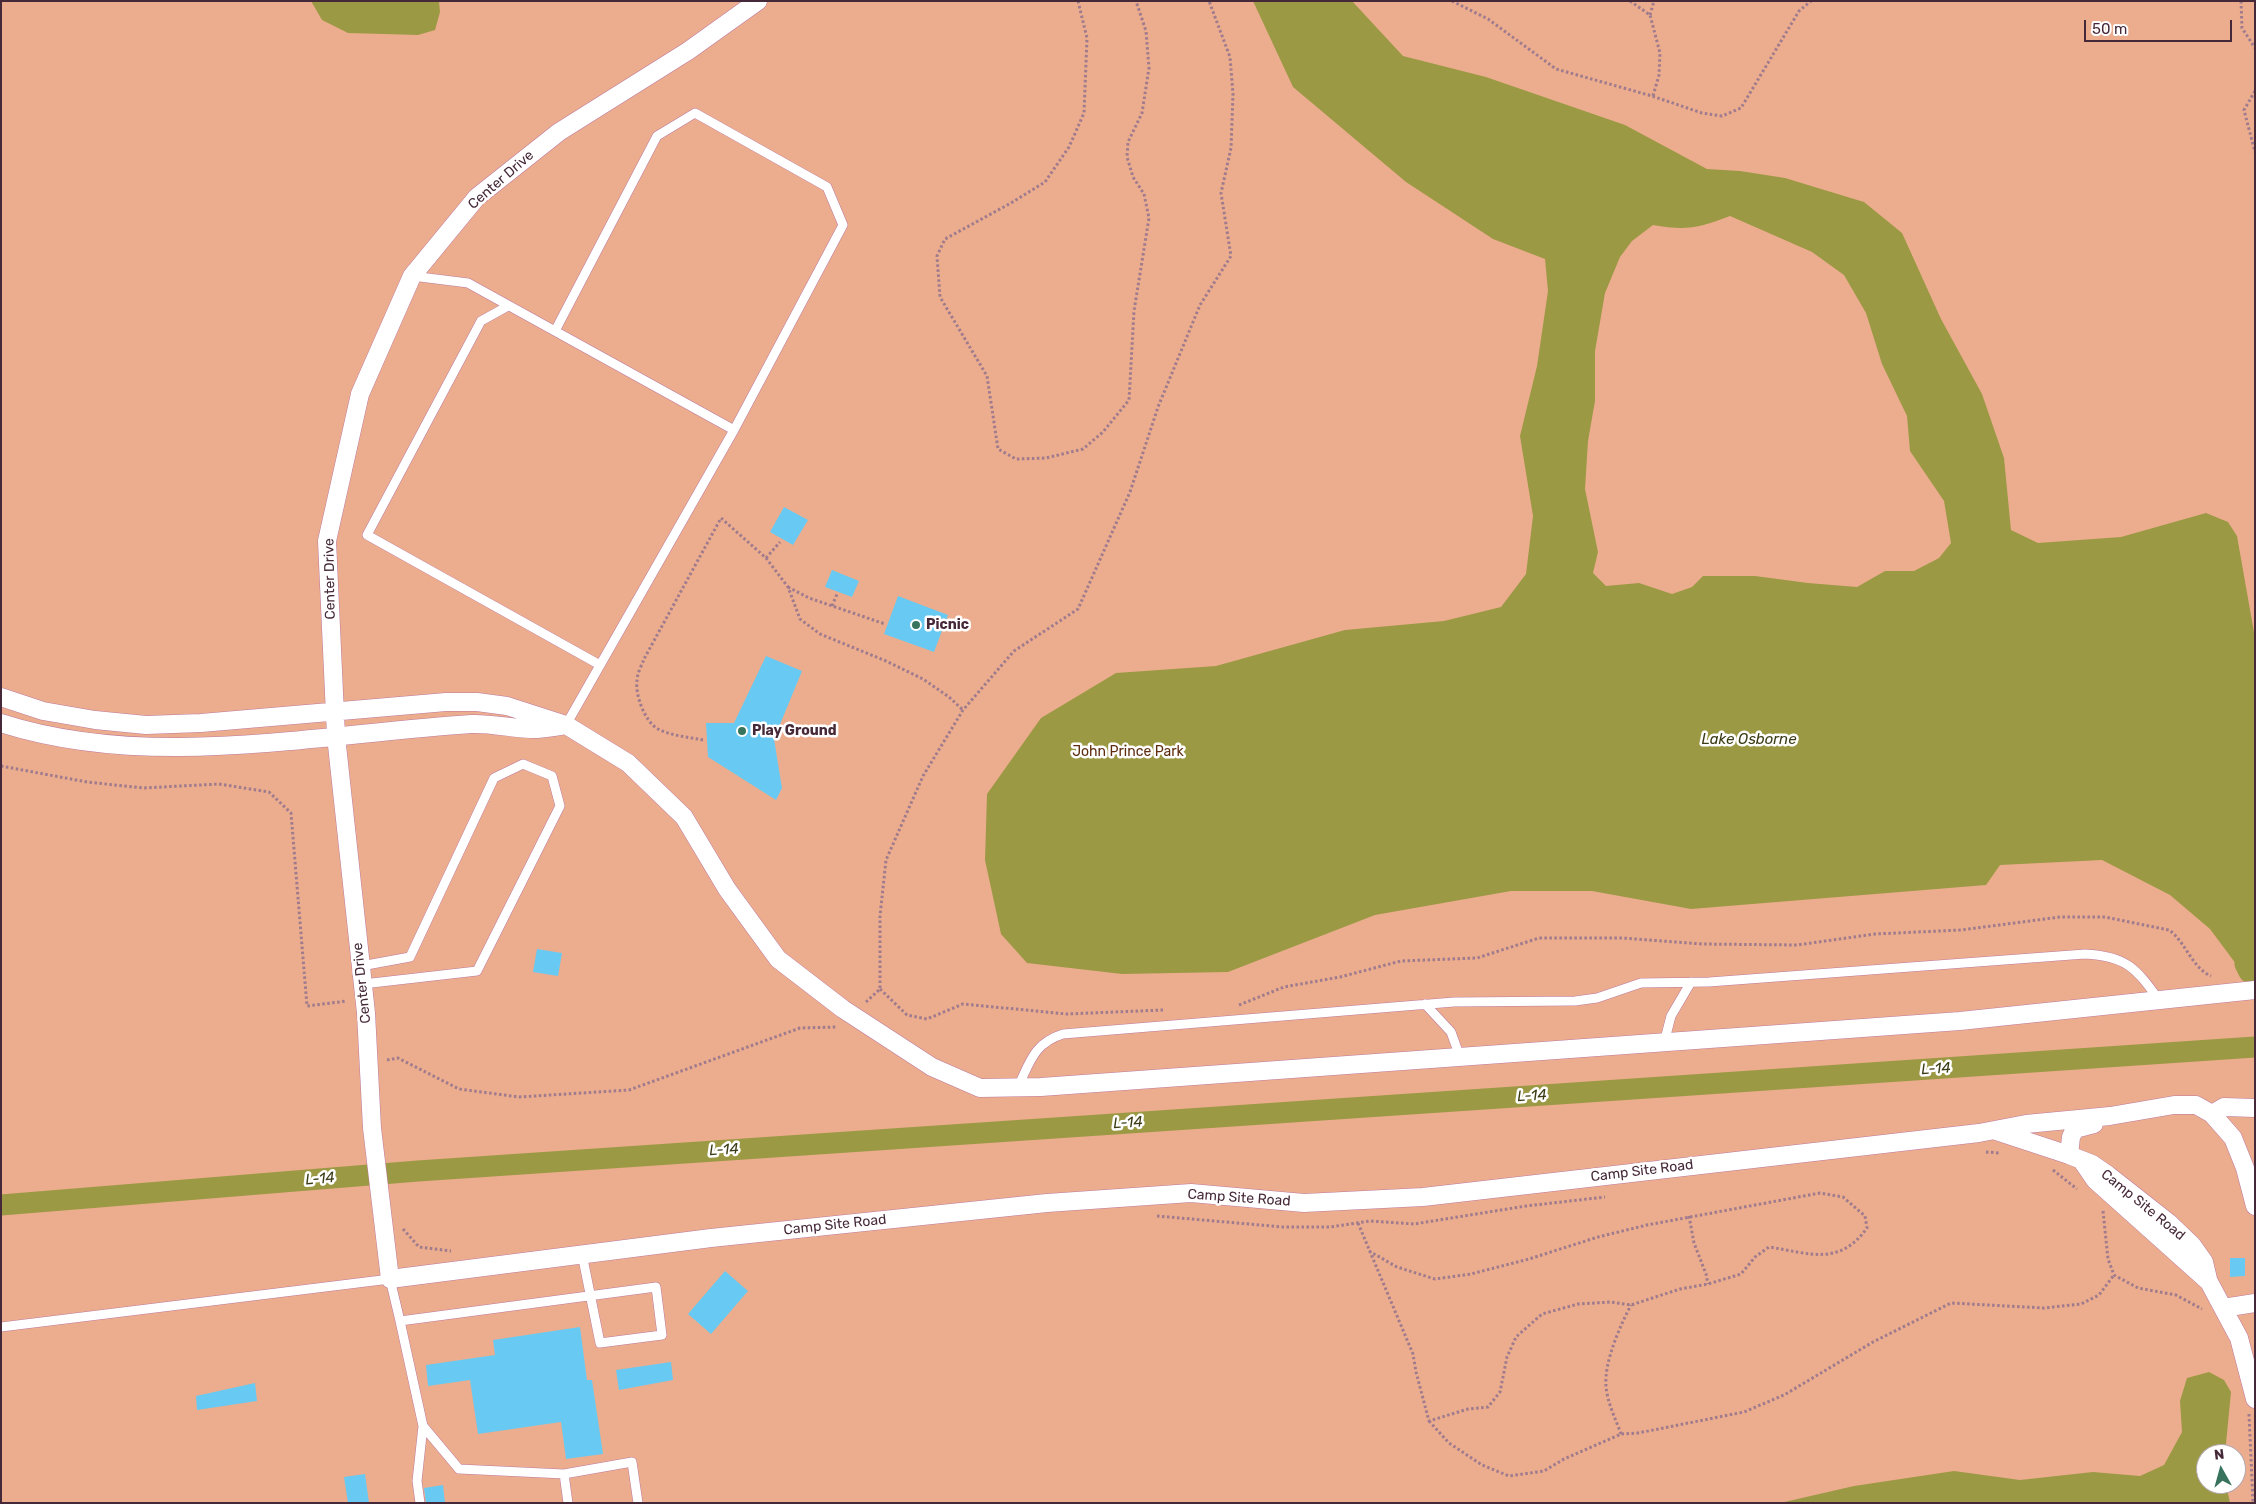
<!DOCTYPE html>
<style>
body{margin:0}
#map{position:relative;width:2256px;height:1504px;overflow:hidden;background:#fccfe5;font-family:Rubik,sans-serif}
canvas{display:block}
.frame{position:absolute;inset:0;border:2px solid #462938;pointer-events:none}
.north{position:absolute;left:2196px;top:1444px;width:50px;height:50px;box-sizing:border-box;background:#fff;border:1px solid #b5a9af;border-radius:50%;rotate:353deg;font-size:14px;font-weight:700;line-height:20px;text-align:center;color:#462938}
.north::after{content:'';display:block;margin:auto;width:18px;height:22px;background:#37735d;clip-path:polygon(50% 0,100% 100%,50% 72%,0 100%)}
.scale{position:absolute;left:2084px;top:20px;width:148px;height:22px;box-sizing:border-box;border:2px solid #462938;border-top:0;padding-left:6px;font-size:15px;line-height:18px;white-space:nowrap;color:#462938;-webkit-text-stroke:4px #fff;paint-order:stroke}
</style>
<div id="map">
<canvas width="2256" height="1504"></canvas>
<div class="frame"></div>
<div class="north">N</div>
<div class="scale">50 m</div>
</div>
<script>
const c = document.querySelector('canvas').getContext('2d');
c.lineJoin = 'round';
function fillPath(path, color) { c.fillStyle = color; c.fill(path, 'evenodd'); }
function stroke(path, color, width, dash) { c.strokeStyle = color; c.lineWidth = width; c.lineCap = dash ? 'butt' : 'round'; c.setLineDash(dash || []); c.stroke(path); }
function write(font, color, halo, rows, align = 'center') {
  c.font = font + ' Rubik,sans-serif'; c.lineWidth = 5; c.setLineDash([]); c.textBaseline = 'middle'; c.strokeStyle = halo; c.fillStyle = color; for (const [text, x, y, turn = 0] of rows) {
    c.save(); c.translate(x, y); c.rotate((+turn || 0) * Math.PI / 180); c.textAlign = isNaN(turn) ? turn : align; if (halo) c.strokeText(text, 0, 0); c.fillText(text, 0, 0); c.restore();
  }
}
const green = new Path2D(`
 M1 1H2255V1503H1ZM2206 1454H2236V1484H2206Z`);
const water = new Path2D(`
 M311 1H439L440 12 435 30 418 35 348 33 322 20Z
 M1253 1H1352L1403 56 1486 77 1625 125 1707 169 1740 171 1785 178 1864 202 1902 233 1941 319 1982 394 2004 458 2011 530 2038 543 2121 537 2206 513 2228 522 2237 536 2255 638V964H2236L2210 929 2170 895 2102 860 2000 865 1986 885 1691 909 1592 891H1511L1375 915 1228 972 1122 974 1027 963 1001 934 985 860 987 794 1041 718 1116 673 1216 666 1345 630 1444 621 1501 607 1526 574 1533 516 1520 436 1537 366 1548 291 1545 259 1493 239 1406 182 1293 87ZM1730 216 1812 252 1844 275 1866 313 1882 364 1907 416 1910 451 1944 501 1951 543 1939 558 1914 571H1885L1857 587 1808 583 1755 576H1703L1692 587 1672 594 1639 583 1606 586 1593 573 1598 552 1585 489 1588 441 1595 401V351L1605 293 1620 257 1632 241 1653 225C1686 231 1699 228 1730 216Z
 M2209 1372 2224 1380 2231 1392 2225 1454H2206V1484H2226L2230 1503H1780L1854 1486 1954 1471 2020 1480 2093 1472 2140 1476 2164 1465 2182 1432 2180 1401 2187 1378Z`);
const canal = new Path2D(`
 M2245 964 2249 972
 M1 1205 418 1171 2255 1047`);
const building = new Path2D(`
 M784 507 808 520 793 545 770 532Z
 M832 570 859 581 852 597 825 587Z
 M898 596 948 615 934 652 884 634Z
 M766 656 802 671 774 739 782 788 776 800 708 757 706 723H734Z
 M537 949 562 953 558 976 533 972Z
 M2230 1258H2245V1276L2230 1277Z
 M725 1271 748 1291 711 1334 688 1314Z
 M580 1327 587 1380H592L603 1454 566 1459 561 1422 478 1434 470 1380 428 1386 426 1365 495 1355 493 1340Z
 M671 1362 673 1380 619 1390 616 1370Z
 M255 1383 257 1401 197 1410 196 1396Z
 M365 1474 369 1503H348L344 1477Z
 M443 1485 445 1503H426L424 1488Z`);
const path = new Path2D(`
 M1078 1 1087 38 1084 113 1069 147 1045 182 1011 203 945 239 937 256 940 297 987 376 998 449 1016 459 1046 458 1083 449 1103 432 1129 400 1134 311 1149 218 1144 194 1133 177 1127 157 1128 142 1142 113 1149 68 1146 31 1136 1
 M1452 1 1488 19 1556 69 1652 96 1702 113 1722 116 1741 108 1799 11 1811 1
 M1630 1 1650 15 1660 53 1659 75 1653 96
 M2241 1 2242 28 2255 48
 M1650 15 1654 1
 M2255 91 2244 110 2255 152
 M766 558 780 542
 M788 587 809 598 885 624
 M832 606 837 594
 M703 740C688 737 672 736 658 729 645 722 635 695 637 681 637 673 642 665 644 659L721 518 766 558 788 587 800 619 820 634 886 661 923 679 949 697 963 710
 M1 766 87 782 143 788 219 784 269 792 291 813 307 1006 347 1001
 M880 989 907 1015 927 1019 963 1004 1067 1014 1163 1010
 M866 1002 880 989V916L886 860 923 776 963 710 1014 651 1078 609 1130 492 1158 407 1200 305 1231 256 1221 193 1231 148 1233 94 1230 57 1209 1
 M1239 1005 1284 987 1340 977 1401 961 1477 958 1539 938H1622L1702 944 1797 945 1875 934 1961 930 2060 917H2105L2169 930C2186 942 2191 967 2211 976
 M387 1060 398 1058 459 1089 519 1097 629 1090 800 1028 837 1027
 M1986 1152 2000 1153
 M2053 1170 2077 1189
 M2103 1211 2108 1259 2114 1275 2138 1288 2176 1295 2202 1309
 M1157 1216 1283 1227H1330L1370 1221 1414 1224 1526 1206 1605 1197
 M1689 1216 1694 1243 1706 1274 1708 1284
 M1358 1223 1413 1354 1416 1372 1429 1421 1468 1409 1488 1407 1500 1392 1507 1357 1516 1337 1542 1314 1578 1304 1611 1302 1631 1305 1680 1289 1708 1284 1741 1274 1755 1257 1769 1247C1809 1253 1839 1267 1867 1228L1865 1216 1843 1197 1820 1193 1647 1225 1598 1237 1529 1259 1471 1274 1435 1279 1397 1267 1369 1251
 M403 1229 419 1247 451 1251
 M2249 1414 2253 1503
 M1429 1421 1449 1443 1482 1465 1509 1476 1544 1471 1564 1459 1621 1434 1638 1433 1744 1412 1784 1395 1873 1342 1951 1303 2044 1308 2081 1304 2099 1295 2114 1275
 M1621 1434C1616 1420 1607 1402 1606 1386 1604 1362 1620 1326 1631 1305`);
const service = new Path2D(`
 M412 276 468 283 734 430 566 725
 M508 306 481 321 367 535 600 665
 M555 331 657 136 695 113 827 187 843 225 734 430
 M361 966 410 957 494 778 523 764 552 776 560 806 477 971 363 984
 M1425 1004 1451 1032 1460 1057
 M1664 1043 1671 1016 1691 982
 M1018 1087C1030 1062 1034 1043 1063 1034L1454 1002 1575 1001 1597 998 1641 983 1709 982 2085 954C2126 956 2136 968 2159 1000
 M400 1321 423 1426 459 1469 564 1474 632 1462 638 1503
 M1 1327 390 1279 400 1321 656 1287 662 1335 600 1343 582 1254
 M564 1474 568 1503
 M420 1503 417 1481 423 1426`);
const minor = new Path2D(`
 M758 1 688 51 559 132 477 197 412 276 360 394 327 541 336 736 366 1013 372 1128 390 1279 711 1238 1047 1203 1191 1193 1304 1203 1423 1197 1979 1133 2026 1124 2110 1116 2174 1105H2196L2212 1114 2233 1138 2245 1168 2255 1206
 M1 697 43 711 95 720 146 725 201 723 446 702H477L507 706 566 725 628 763 684 817 727 889 778 959 843 1009 932 1067 980 1088 1041 1087 1960 1021 2255 990
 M1 723C151 771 318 734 471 724 492 723 514 729 535 729 543 729 552 727 561 726
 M2212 1114 2224 1107 2255 1108
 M1996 1131 2069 1155 2092 1164 2108 1175 2169 1223 2192 1245 2204 1262 2208 1279
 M2069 1155 2071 1137 2075 1129 2094 1124
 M2082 1161 2095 1180 2209 1282 2239 1338 2255 1399
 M2223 1308 2255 1303`);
const markers = [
 [916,625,5,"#37735d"],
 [742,731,5,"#37735d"]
];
const streetNames = [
 ["Center Drive",501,180,-41],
 ["Center Drive",330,579,-91],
 ["Center Drive",362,983,-96],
 ["Camp Site Road",1642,1171,-7],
 ["Camp Site Road",1239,1198,4],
 ["Camp Site Road",2143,1205,39],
 ["Camp Site Road",835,1225,-6]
];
const poiNames = [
 ["Picnic",926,625],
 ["Play Ground",752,731]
];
const parkNames = [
 ["John Prince Park",1128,752]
];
const waterNames = [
 ["Lake Osborne",1749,740],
 ["L-14",1936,1069,-4],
 ["L-14",1532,1096,-4],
 ["L-14",1128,1123,-4],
 ["L-14",724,1150,-4],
 ["L-14",320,1179,-5]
];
fillPath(green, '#ecad8e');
fillPath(water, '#9c9944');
stroke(canal, '#9c9944', 21);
fillPath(building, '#68caf2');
stroke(service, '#bd799d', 10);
stroke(minor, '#bd799d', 19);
stroke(path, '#9f7b8d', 3, [2.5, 2.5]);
stroke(service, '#fff', 9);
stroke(minor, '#fff', 18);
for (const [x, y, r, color] of markers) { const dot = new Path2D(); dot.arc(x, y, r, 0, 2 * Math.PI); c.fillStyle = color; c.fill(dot); stroke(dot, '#fff', 2); }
write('14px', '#462938', '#fff', streetNames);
write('bold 14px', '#462938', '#fff', poiNames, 'left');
write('14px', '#5e2d10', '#fff', parkNames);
write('italic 15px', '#3d3c17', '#fff', waterNames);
</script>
